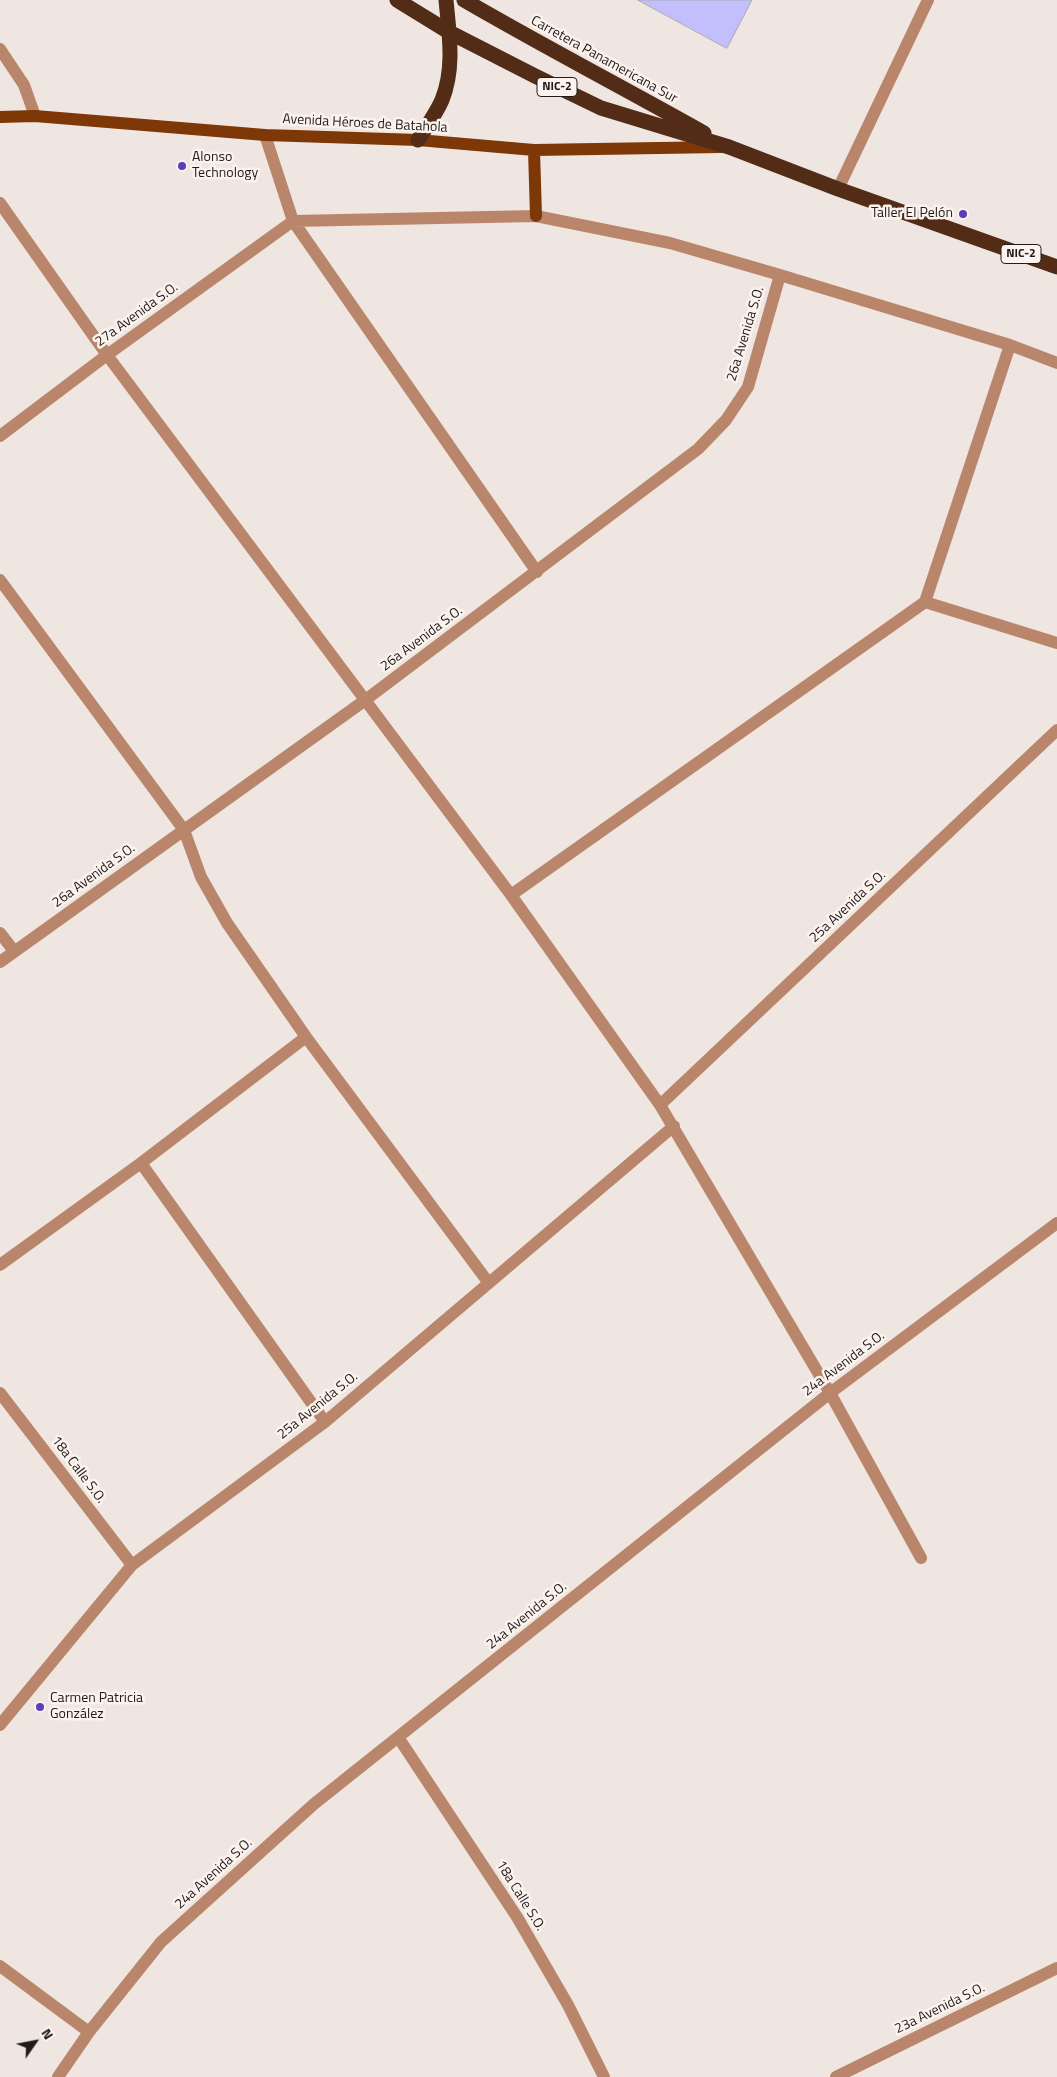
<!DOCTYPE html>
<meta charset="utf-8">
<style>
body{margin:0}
#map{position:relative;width:1057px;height:2077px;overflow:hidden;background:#efe6e1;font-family:"Titillium Web",sans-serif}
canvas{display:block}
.north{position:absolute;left:10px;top:2017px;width:50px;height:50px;-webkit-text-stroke:4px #fcf3ee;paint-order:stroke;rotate:57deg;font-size:14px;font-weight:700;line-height:20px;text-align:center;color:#1f1c1a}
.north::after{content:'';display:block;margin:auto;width:18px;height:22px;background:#1f1c1a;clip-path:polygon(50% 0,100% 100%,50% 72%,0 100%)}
</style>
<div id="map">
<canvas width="1057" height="2077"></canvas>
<div class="north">N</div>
</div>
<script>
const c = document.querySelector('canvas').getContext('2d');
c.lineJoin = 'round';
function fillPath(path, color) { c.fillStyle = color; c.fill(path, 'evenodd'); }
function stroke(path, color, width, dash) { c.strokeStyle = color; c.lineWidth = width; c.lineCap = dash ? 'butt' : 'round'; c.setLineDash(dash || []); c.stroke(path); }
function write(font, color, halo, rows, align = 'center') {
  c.font = font + ' "Titillium Web",sans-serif'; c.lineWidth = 5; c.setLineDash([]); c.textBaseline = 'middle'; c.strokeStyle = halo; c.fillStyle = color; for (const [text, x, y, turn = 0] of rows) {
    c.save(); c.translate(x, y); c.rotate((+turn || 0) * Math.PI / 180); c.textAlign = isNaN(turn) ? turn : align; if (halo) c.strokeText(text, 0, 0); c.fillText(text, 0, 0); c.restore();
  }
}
const building = new Path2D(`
 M638 0H752L727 48Z`);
const minor = new Path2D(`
 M0 49 24 85 35 116
 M265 135 293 221 536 216 670 243 780 275 1010 345 1057 363
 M838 189 928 0
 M0 203 107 355 511 895 660 1105 830 1393 921 1558
 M0 436 107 355 293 221 537 572
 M0 580 184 830 201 877 227 923 306 1037 488 1282
 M925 602 1057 643
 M511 895 925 602 1010 345
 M0 933 14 951
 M0 962 364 701 698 449 726 420 748 387 780 275
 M660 1105 1057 730
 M141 1163 325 1422
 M0 1265 141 1163 306 1037
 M0 1393 132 1565
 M0 1725 132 1565 325 1422 674 1126
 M398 1737 517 1917 568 2005 604 2077
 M0 1966 89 2032
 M58 2077 89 2032 161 1942 314 1804 830 1393 1057 1223
 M836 2077 1057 1968`);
const major = new Path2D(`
 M0 117 35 116 265 135 418 140 534 150 721 147
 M534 150 536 216`);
const highway = new Path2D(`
 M397 0 449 32 535 76 601 108 729 147 838 189 1057 267
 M464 0C543 46 624 88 704 133
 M418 140C426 127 436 114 442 100 455 68 449 33 446 0`);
const markers = [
 [182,166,5,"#5940b8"],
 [963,214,5,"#5940b8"],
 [40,1707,5,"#5940b8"]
];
const shields = [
 [557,87,40],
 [1021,254,40]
];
const shieldNames = [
 ["NIC-2",557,87],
 ["NIC-2",1021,254]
];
const streetNames = [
 ["Carretera Panamericana Sur",604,60,29],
 ["Avenida Héroes de Batahola",365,124,3],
 ["27a Avenida S.O.",137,315,-36],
 ["26a Avenida S.O.",746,334,-73],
 ["26a Avenida S.O.",422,639,-37],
 ["26a Avenida S.O.",94,876,-36],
 ["25a Avenida S.O.",848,907,-43],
 ["24a Avenida S.O.",844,1364,-37],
 ["25a Avenida S.O.",318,1406,-39],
 ["18a Calle S.O.",78,1470,53],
 ["24a Avenida S.O.",527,1616,-39],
 ["24a Avenida S.O.",214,1874,-42],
 ["18a Calle S.O.",520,1896,58],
 ["23a Avenida S.O.",940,2009,-26]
];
const poiNames = [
 ["Alonso",192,158],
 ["Technology",192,174],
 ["Taller El Pelón",953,214,"right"],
 ["Carmen Patricia",50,1699],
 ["González",50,1715]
];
fillPath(building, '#c2bffc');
stroke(building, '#a9a9b1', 1);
stroke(minor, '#ba866b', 12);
stroke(major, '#7e3706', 12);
stroke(highway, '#532c17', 15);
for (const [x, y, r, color] of markers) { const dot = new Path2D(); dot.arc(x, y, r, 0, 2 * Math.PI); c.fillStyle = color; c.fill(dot); stroke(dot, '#fcf3ee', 2); }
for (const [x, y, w] of shields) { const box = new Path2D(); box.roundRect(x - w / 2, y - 9.5, w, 19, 4); c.fillStyle = '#fcf3ee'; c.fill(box); stroke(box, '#1f1c1a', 1); }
write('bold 12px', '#1f1c1a', null, shieldNames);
write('14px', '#1f1c1a', '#fcf3ee', streetNames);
write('14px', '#1f1c1a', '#fcf3ee', poiNames, 'left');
</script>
